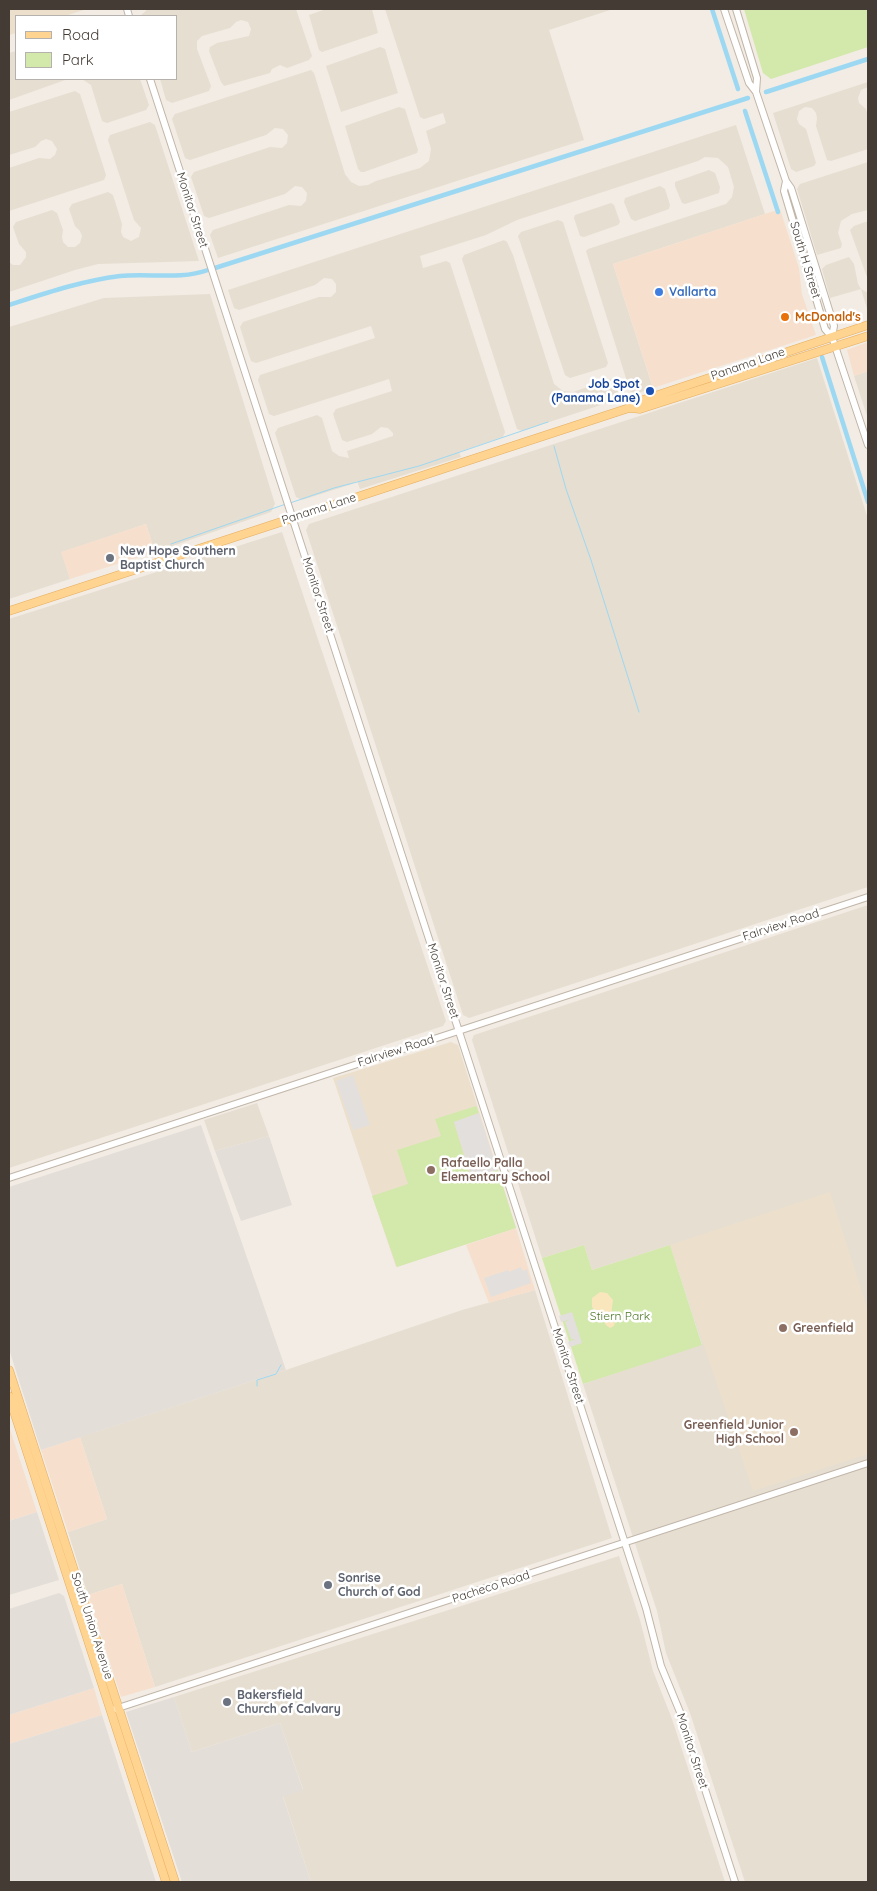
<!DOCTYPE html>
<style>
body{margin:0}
#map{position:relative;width:877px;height:1891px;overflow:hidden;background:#f2ece4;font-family:Quicksand,sans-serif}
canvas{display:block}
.frame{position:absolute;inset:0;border:10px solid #443c34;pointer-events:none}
.legend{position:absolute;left:15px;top:15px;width:162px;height:65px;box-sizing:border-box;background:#fff;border:1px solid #b4b1ae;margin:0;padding:6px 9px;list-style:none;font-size:15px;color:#443c34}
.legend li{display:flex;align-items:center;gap:10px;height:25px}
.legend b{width:25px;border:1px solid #b4b1ae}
</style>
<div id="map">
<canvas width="877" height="1891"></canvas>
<div class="frame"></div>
<ul class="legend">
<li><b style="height:6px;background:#ffd390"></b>Road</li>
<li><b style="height:14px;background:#d3e8ab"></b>Park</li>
</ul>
</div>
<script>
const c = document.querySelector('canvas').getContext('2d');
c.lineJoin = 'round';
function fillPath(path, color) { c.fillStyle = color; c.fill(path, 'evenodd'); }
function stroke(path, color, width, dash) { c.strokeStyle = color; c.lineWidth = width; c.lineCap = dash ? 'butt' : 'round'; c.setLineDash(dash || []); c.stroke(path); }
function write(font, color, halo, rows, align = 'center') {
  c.font = font + ' Quicksand,sans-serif'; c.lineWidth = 5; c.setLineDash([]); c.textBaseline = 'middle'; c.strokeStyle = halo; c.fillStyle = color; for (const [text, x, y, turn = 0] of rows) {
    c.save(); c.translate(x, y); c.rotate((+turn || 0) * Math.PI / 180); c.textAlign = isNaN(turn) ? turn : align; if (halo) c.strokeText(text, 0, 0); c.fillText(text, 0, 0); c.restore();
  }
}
const residential = new Path2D(`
 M148 9H296L312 56 309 60 287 68 280 65 272 69 270 73 224 86 221 82 209 51 210 47 217 43 249 36 251 29 248 22 241 20 236 22 230 28 202 36 197 41V49L211 86 209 91 172 103 166 100 160 79H176V16H140Z
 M326 9H372L378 33 322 52 319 50 309 15Z
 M385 9H613L549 30 584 140 218 258 210 235 213 230 289 205 301 206 306 201 307 193 302 187 295 186 285 194 209 218 204 216 191 177 194 172 270 147 282 148 287 143 288 135 283 129 275 128 266 135 190 160 185 158 172 119 175 114 311 70 314 73 345 174 351 182 359 186 368 185 376 181 420 168 429 161 431 149 426 131 446 123 443 113 424 119 420 117Z
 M380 47 385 49 398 93 341 112 326 66Z
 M16 51V79H68L9 100V53Z
 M82 79H140L149 105 146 110 107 123 102 121 91 85Z
 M868 82V87L861 90 858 98 859 103 866 109 868 116V149L831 161 827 160 816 126 817 118 816 113 812 108 805 107 799 111 797 119 799 124 806 129 816 163 814 166 796 172 791 169 773 113Z
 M75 91 80 94 106 175 104 180 9 211V168L39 158 50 159 55 155 57 149 52 141 46 139 41 141 35 147 9 155V112Z
 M399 107 405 109 418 150 417 153 364 172H361L358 169 345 126Z
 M150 122 155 125 199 261 98 264 75 270 9 292V262L13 265H20L26 257V252L19 244 13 227 16 222 52 210 57 213 63 230 62 237 63 242 68 247H75L80 243 82 236 80 231 75 226 69 209 72 204 108 192 113 195 122 224 121 232 123 237 131 241 139 237 141 228 134 220 108 140 110 135Z
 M736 125 765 214 613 264 653 388 635 394 630 391 586 251 588 249 726 204 732 197 734 187 728 167 718 158 705 157 698 161 517 220 486 235 420 256 423 268 446 261 450 263 505 432 503 437 459 452 461 457 360 489 357 481 352 484 302 500 296 497 275 433 278 428 317 415 322 418 332 451 339 456 349 458 347 451 393 436V433L388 428 381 427 372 434 347 442 342 440 333 414 336 409 392 391 389 379 274 416 269 414 258 380 260 375 375 338 371 326 256 363 251 361 247 349 240 327 243 322 319 297H331L336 292V284L332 279 324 278 315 285 239 310 234 308 228 290Z
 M868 162V210L852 214 841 221 838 233 842 244 841 248 817 255 797 189 800 184Z
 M709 170 715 173 720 187 719 193 685 204 682 203 675 186V182Z
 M660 186 665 189 670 205 669 209 635 221 631 219 624 202 625 198Z
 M611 203 614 205 620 222 618 225 584 237 580 236 574 218 575 215Z
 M558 220 563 222 608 363 606 367 570 378 565 375 518 236 521 232Z
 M868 221V280L850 230 854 226Z
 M504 240 507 242 513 255 554 384 563 391 573 392 611 379 614 381 619 395 616 400 522 431 517 429 462 259 464 255Z
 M849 257 854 264 858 284 861 289 868 293V312L861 289 830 298 822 269 826 265Z
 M210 294 275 504 271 512 155 552 146 524 62 552 70 579 9 599V327L104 298Z
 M817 358 868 519V887L469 1018 463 1015 306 530 309 524Z
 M868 371V419L854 376Z
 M282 532 446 1021 443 1026 9 1168V619Z
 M868 905V1882H745L690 1713 666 1653 657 1611 583 1384 702 1344 670 1245 592 1270 584 1245 542 1258 472 1040 474 1035Z
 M257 1103 269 1136 215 1151 204 1120Z
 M535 1290 612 1538 155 1687 122 1584 88 1595 68 1532 107 1519 80 1437 286 1370 462 1310Z
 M619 1556 640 1620 653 1671 672 1719 725 1882H311L283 1796 303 1789 280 1723 192 1752 174 1697Z`);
const commercial = new Path2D(`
 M780 209 799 268 802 294 816 335 653 388 613 264Z
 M868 342V371L854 376 847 350Z
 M146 524 155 552 70 579 61 552Z
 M516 1228 535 1290 489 1303 466 1245Z
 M9 1426 37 1512 9 1521Z
 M80 1437 107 1519 68 1532 41 1450Z
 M122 1584 155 1687 121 1697 88 1595Z
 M94 1688 102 1715 9 1744V1715Z`);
const industrial = new Path2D(`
 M201 1125 286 1370 41 1450 9 1349V1187Z
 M269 1136 292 1205 241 1221 215 1151Z
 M37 1512 59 1580 9 1595V1521Z
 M59 1593 64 1596 94 1688 9 1715V1609Z
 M174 1697 192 1752 280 1723 303 1790 283 1797 311 1882H182L126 1712Z
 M102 1715 156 1882H9V1744Z`);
const education = new Path2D(`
 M9 9H87L65 16H16V33L9 35Z
 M451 1042 458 1045 516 1228 396 1267 333 1078Z
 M830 1192 868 1311V1454L753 1491 670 1245Z`);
const green = new Path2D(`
 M744 9H868V47L771 79 763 73Z
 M476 1106 479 1113 454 1122 471 1179 498 1170 516 1228 397 1267 372 1196 408 1184 397 1150 441 1136 435 1119Z
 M584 1245 592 1270 670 1245 702 1345 583 1384 542 1258Z`);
const sand = new Path2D(`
 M600 1292 607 1293 613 1300 611 1315 615 1322 614 1326 610 1328 607 1326 592 1307V1298Z`);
const parking = new Path2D(`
 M353 1075 370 1125 353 1130 336 1081Z
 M479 1113 497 1170 472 1179 454 1122Z
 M521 1267 523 1271 527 1269 531 1283 491 1297 484 1278 508 1270 509 1272Z
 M572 1312 582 1343 570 1347 568 1342 575 1339H571L565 1322 569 1320 561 1322 559 1316Z`);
const stream = new Path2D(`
 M554 446 566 489 591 560 639 712
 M290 503 334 488 419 466 548 422
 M171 544 286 504
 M257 1386V1380L276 1374 281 1365`);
const canal = new Path2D(`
 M712 9 738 89
 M766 92 868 59
 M745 111 778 212
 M215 268 748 98
 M9 305C46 293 81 281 120 276 149 273 180 280 208 270
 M822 357 868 502`);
const minor = new Path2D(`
 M127 9 129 16
 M724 9 749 83 756 92 757 78 736 9
 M150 79 646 1608 661 1666 680 1712 735 1882
 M756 92 786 181 791 188 797 207 834 326 832 337
 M786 181 784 191 825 329 832 337 868 445
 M9 1178 868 897
 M115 1709 868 1463`);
const major = new Path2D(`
 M629 408 640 409 868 336
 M9 611 629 408 637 402 868 325
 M9 1370 175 1882
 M9 1396 166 1882`);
const markers = [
 [659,292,5,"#3f7fe0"],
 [785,317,5,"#e8710a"],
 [650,391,5,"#1a4fb4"],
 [110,558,5,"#6b7280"],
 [431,1170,5,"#8d6e63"],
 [783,1328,5,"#8d6e63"],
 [794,1432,5,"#8d6e63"],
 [328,1585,5,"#6b7280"],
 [227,1702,5,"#6b7280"]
];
const streetNames = [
 ["Monitor Street",192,210,72],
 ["South H Street",805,260,73],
 ["Panama Lane",748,364,-19],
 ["Panama Lane",319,509,-18],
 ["Monitor Street",318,595,72],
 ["Fairview Road",781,925,-18],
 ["Monitor Street",443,981,72],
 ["Fairview Road",396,1051,-18],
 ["Monitor Street",568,1366,72],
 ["Pacheco Road",491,1587,-18],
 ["South Union Avenue",92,1626,72],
 ["Monitor Street",692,1751,72]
];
const shopNames = [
 ["Vallarta",669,292]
];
const foodNames = [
 ["McDonald's",795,317]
];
const transitNames = [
 ["Job Spot",640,384],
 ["(Panama Lane)",640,398]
];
const worshipNames = [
 ["New Hope Southern",120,551],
 ["Baptist Church",120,565],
 ["Sonrise",338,1578],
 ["Church of God",338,1592],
 ["Bakersfield",237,1695],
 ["Church of Calvary",237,1709]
];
const educationNames = [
 ["Rafaello Palla",441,1163],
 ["Elementary School",441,1177],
 ["Greenfield",793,1328],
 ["Greenfield Junior",784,1425,"right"],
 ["High School",784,1439,"right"]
];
const parkNames = [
 ["Stiern Park",620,1316]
];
fillPath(residential, '#e6ded1');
fillPath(commercial, '#f6e0cd');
fillPath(industrial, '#e4ded9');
fillPath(education, '#ece0cd');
fillPath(green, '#d3e8ab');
fillPath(sand, '#f9e6bd');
fillPath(parking, '#e3dfdc');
stroke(stream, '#9dd8f2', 1);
stroke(canal, '#9dd8f2', 4.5);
stroke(minor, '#c1b6a9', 8);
stroke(major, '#e6ae5e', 9);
stroke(minor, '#fff', 6);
stroke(major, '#ffd390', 8);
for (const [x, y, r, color] of markers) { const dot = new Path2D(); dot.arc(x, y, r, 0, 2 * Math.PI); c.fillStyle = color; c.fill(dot); stroke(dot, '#fff', 2); }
write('12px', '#443c34', '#fff', streetNames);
write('bold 12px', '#366cbe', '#fff', shopNames, 'left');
write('bold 12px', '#c56008', '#fff', foodNames, 'left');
write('bold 12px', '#164399', '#fff', transitNames, 'right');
write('bold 12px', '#5b616d', '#fff', worshipNames, 'left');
write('bold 12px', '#785e54', '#fff', educationNames, 'left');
write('12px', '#4e7726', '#fff', parkNames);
</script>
